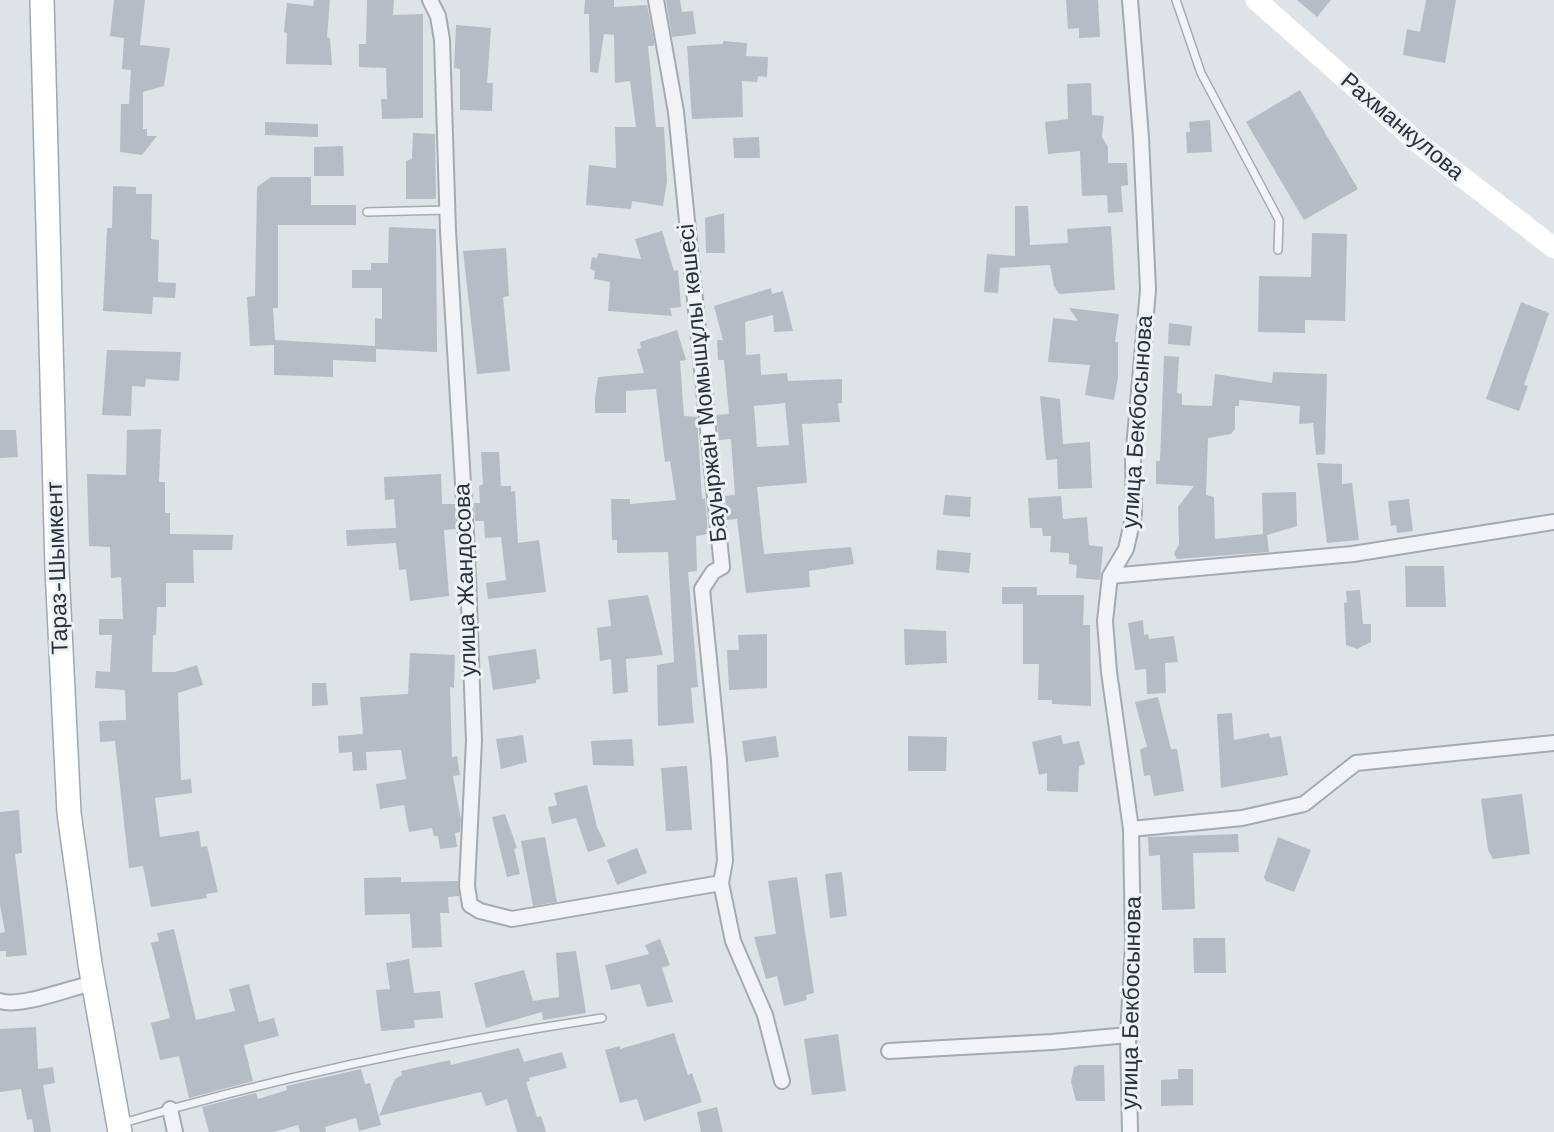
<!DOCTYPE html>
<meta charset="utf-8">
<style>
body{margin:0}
canvas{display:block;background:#dee3e8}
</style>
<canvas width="1554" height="1132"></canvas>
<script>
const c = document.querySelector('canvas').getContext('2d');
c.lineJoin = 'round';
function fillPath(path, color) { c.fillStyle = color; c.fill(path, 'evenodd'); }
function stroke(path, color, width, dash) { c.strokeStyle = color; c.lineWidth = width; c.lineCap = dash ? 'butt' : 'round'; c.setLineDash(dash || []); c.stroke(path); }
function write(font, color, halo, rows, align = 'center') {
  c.font = font + ' "Work Sans",sans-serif'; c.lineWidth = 6; c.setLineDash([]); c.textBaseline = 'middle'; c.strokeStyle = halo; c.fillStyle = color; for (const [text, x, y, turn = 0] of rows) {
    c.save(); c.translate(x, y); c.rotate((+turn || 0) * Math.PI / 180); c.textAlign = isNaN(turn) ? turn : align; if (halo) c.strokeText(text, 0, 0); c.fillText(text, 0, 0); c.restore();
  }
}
const building = new Path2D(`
 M114 0H145L140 45 170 48 164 86 143 92V129H147V136H157L142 155 120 152 121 104H129L131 70 122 69 124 38 110 36Z
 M314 0H330L327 37 330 38 332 65 286 64 287 33 284 32 287 3 313 6Z
 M367 0H394L393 15 423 14V118L382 119 381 99H387L386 68 359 67V44H366Z
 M585 0H614V7L647 5 654 41V46H648L656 127H664L667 181 663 206 632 201 631 209 586 205 589 165 616 168 615 127H636L630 81 615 83 614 35 604 34 598 73 590 72 589 14H584Z
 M666 0H680L682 12 693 11 696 34 672 37Z
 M1066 0H1098L1100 37 1079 38V28L1068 29Z
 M1297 0H1331L1317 17Z
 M1426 0H1456L1445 63 1403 55 1407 29 1420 32Z
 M456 25 491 28 487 83H493L492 111 460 110V69L454 68Z
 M723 41 747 43 746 56 768 57 767 77 758 76 757 82 742 81 743 117 692 119 687 46 723 44Z
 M1091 83 1092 115 1104 116 1102 137 1108 147V163H1127L1128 185 1121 186 1123 212 1108 213 1107 195 1082 196 1080 151 1048 154 1045 122 1068 119 1067 84Z
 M1300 90 1358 189 1304 220 1246 122Z
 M1210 120 1212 152 1187 153 1186 132H1190L1189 122Z
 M265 122 318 124V137L265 135Z
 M413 133 435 134 436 199H406V161L412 159Z
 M759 137 760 158H734L733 138Z
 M343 146 344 176H314V147Z
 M271 177H311V205H356V225H278V308H273L275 340 375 346V318L382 319V288H352V270H371V263H388L389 227 436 229 437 352 376 349V362L333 360V377L274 375V345L250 346 247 297 255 296 257 187Z
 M113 186 136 187V194H152L151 239 159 240 158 282 176 283 175 298 153 297 152 314 103 311 107 228H112Z
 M1015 206H1028L1030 245 1068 243 1067 229 1111 226 1115 290 1059 294 1054 286 1050 265 1000 268 998 293 984 292 987 254 1015 256Z
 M724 213 725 253H706L705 218Z
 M662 231 674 271 678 270 681 307 670 308 672 316 608 311 610 282 594 279 595 271 590 269 592 257 597 258 598 253 641 259 635 239Z
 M1312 233 1347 234 1345 321 1305 320V333L1258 332 1259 276 1311 277Z
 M506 248 509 296 503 297 510 371 477 374 463 251Z
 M771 288 772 294 783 291 793 331 774 332 773 315 745 322 746 355 760 354 761 375 787 373 788 381 842 379V403H838L840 422 802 424 807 483 757 487 764 554 851 547 854 564 809 571 810 587 746 593 737 519 727 520 725 496 735 495 731 439 719 440 716 415 729 414 724 360H718L717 340H723L714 306ZM785 403 789 445 757 447 754 406Z
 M1521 302 1549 313 1524 385 1528 386 1519 411 1486 399Z
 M1069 308 1119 314 1115 342H1118V377L1114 400 1085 395 1090 365 1048 362 1053 318 1078 321Z
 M1169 323 1192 326 1190 346 1168 344Z
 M677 330 686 360 680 361 684 416 697 417 702 499 705 498 708 534 696 536 697 571 688 572 698 687 691 688 694 723 658 726 657 665 674 662 668 552 617 553V540H612L611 499H630V504L676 500 670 461 665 462 656 389 626 391V413H595V398L598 377 644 373 637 349 641 348 640 342Z
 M107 350 181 352 179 381 146 379 145 387 132 386 131 416 102 415Z
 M1164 356 1179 357 1177 393 1182 394V405L1212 406 1215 374 1272 383 1273 372 1327 374 1325 454 1316 455 1313 423 1299 424 1300 406 1239 400V406H1235V429L1231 434 1208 438 1206 495 1214 497 1215 539 1263 534 1262 493 1296 492 1297 526 1267 535 1269 552 1177 559 1174 554 1179 544 1178 507 1194 486 1156 484V461H1160Z
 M1040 396 1060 399 1063 444 1090 442 1092 488 1058 489 1057 459 1046 460Z
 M161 429 159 482H165V513H170V534L233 535 232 550H193L194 583H166V607H157L156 635H153L152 672H175L197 665 203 685 178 693 181 780 191 779 192 793 155 798 160 837 199 831 201 847 207 846 218 892 206 894 207 898 151 907 143 866 129 868 115 741 100 742 99 721 126 720 125 690 95 688 96 671 110 672 112 635H99V619H123L121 577 111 578 110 547 89 546 87 474 126 475 127 430Z
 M0 430H16L18 457 0 458Z
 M481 452H499L501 486H511V492L515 491 518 543 539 540 546 592 488 599 486 583 506 580 501 537 485 538 484 521H475L474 503H480L479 486 483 484Z
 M1317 463 1342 464V484L1352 483 1359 540 1327 543Z
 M441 474 442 504H455L456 529 444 530 449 596 410 601 406 569 399 570 396 543 347 546 346 530 396 528 394 499 385 500 384 477Z
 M945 495 971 497 970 517 943 515Z
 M1061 496 1063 519 1087 517 1089 545 1103 547 1100 580 1076 578 1077 565 1069 564V553L1050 552 1051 536H1043L1042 528H1030L1028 498Z
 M1409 499 1413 531 1397 533 1396 525 1391 526 1388 501Z
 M937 550 971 553 969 573 936 570Z
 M1405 566H1444L1446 607H1406Z
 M1002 587H1037V595H1084L1083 625H1090L1091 706 1052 704V700H1038L1039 664H1023V604H1002Z
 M1360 590 1363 624H1371V642L1357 649 1346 645 1344 603 1347 602 1346 591Z
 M648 595 663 655 626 659 628 692 613 694 611 659 600 661 597 628 611 626 608 600Z
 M1143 620 1144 635 1148 634 1149 639 1174 636 1178 662 1165 663 1166 693 1147 694 1146 669 1135 670 1128 623Z
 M904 629 946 631 947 663 905 665Z
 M767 634V688L729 690 727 650H739L738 635Z
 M536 649 540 679 536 680V683L493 690 488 656Z
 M410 653 455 655 454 688 450 687 452 757 457 756 460 775 453 776 461 820 460 832 455 833 457 847 440 849 438 836H434L432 828 409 832 404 805 380 809 376 784 406 779 401 750 366 752 367 770 353 771 352 752 339 753 338 736 363 734 360 697 408 694Z
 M312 683H326L328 705 312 706Z
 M1158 697 1171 749H1177L1184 791 1154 796 1150 775 1144 776 1140 749 1147 747 1135 702Z
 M1232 713 1234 740 1269 733 1270 738 1281 736 1288 775 1221 788 1217 714Z
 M523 735 527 762 501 769 496 739Z
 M1061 735 1063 744 1079 741 1085 764 1079 766 1078 792 1047 791V773L1039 775 1032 742Z
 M776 736 779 757 745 762 742 741Z
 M908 736 947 737 946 771H908Z
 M632 739 634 766 593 765 591 741Z
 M687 766 692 830 666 831 661 768Z
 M587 785 597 827 606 846 588 852 576 818 552 824 548 807 557 805 554 793Z
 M1522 794 1530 854 1493 859 1488 850 1481 799Z
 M19 810 22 853 15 854 27 955 6 957V951H0V933L5 932 0 905V812Z
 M505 814 517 848 514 849 520 874 507 877 492 817Z
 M1238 834 1239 852 1193 853 1195 909 1162 910 1160 855 1149 856 1148 837Z
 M545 837 557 902 533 906 521 841Z
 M1278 837 1311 850 1294 892 1266 881 1264 877Z
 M637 848 647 873 617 885 607 860Z
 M842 872 847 916 830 918 825 874Z
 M401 877V882L458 881 459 896 448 897 449 913H440L442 947 412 948 410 914 365 915 364 878Z
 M797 877 814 993 806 995 807 1000 784 1006 777 976 766 979 754 937 776 934 768 881Z
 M174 929 196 1020 235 1011 229 989 249 984 259 1022 274 1018 279 1036 244 1045 253 1081 189 1098 179 1056 160 1060 151 1023 170 1018 151 943 159 941 157 933Z
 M1193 938H1225L1226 973H1194Z
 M660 939 670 965 662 968 673 1002 647 1007 640 984 611 990 605 965 649 954 645 945Z
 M576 951 586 1013 543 1020 542 1012 486 1028 474 983 524 970 533 1001 559 997 556 953Z
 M409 959 414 993 440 991 443 1018 414 1020 415 1028 381 1031 376 990 390 989 386 963Z
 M36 1027 38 1069 53 1067 55 1083 43 1085 51 1132H34L32 1119 27 1120 21 1089 0 1092V1029Z
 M674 1033 688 1075 692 1073 702 1102 644 1121 637 1099 620 1103 605 1050 620 1046V1049Z
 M838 1034 846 1091 812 1095 804 1039Z
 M519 1048 524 1062 562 1052 567 1068 529 1078 530 1081 526 1082 537 1117 541 1116 546 1132H517L507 1099 486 1106 481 1092 379 1116 395 1079 402 1075 401 1071 450 1060 451 1065Z
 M1079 1065H1104L1105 1101H1076L1071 1082 1074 1067Z
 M361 1069 365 1084 370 1083 381 1125 359 1131 356 1118 325 1127 326 1132H300L298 1125 274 1132H209L202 1107 256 1093 258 1099 287 1090 286 1086Z
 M1178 1069H1193V1105L1161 1106V1080L1178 1079Z
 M717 1107 723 1132H701L697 1112Z`);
const lane = new Path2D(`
 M1176 0 1201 73 1279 220 1278 250
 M367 212 447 210
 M123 1123C280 1076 439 1043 602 1018`);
const street = new Path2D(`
 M430 0 438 16 442 40 448 231 467 551 474 741 467 886 470 905 480 911 512 919 721 883
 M656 0 676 112 722 567 713 572 702 589 719 760 725 861 721 883 733 941 765 1015 782 1081
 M1130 0 1141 137 1148 290 1133 459 1134 514 1126 549 1110 576 1105 621 1109 672 1131 829 1133 944 1128 1035 1130 1132
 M1110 576 1353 554 1554 522
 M1131 829 1242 818 1304 804 1356 763 1554 743
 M0 1001C20 1008 69 988 94 983
 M889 1051 1052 1042 1128 1035
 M170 1109 175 1132`);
const secondary = new Path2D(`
 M1256 0 1417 142 1554 248`);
const primary = new Path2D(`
 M42 0 57 569 69 813 90 964 120 1132`);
const streetNames = [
 ["Рахманкулова",1402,127,40],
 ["Бауыржан Момышұлы көшесі",703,383,-96],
 ["улица Бекбосынова",1138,422,-86],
 ["Тараз-Шымкент",58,568,-92],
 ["улица Жандосова",466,580,-92],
 ["улица Бекбосынова",1132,1003,-89]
];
fillPath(building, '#b6bcc4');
stroke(lane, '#a4aab2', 10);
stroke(street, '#a4aab2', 18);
stroke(primary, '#9ea8b3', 26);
stroke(lane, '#f1f3f6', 7);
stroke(street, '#f1f3f6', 14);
stroke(secondary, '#fff', 21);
stroke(primary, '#fff', 23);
write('23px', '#28323e', '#eef2f5', streetNames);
</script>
